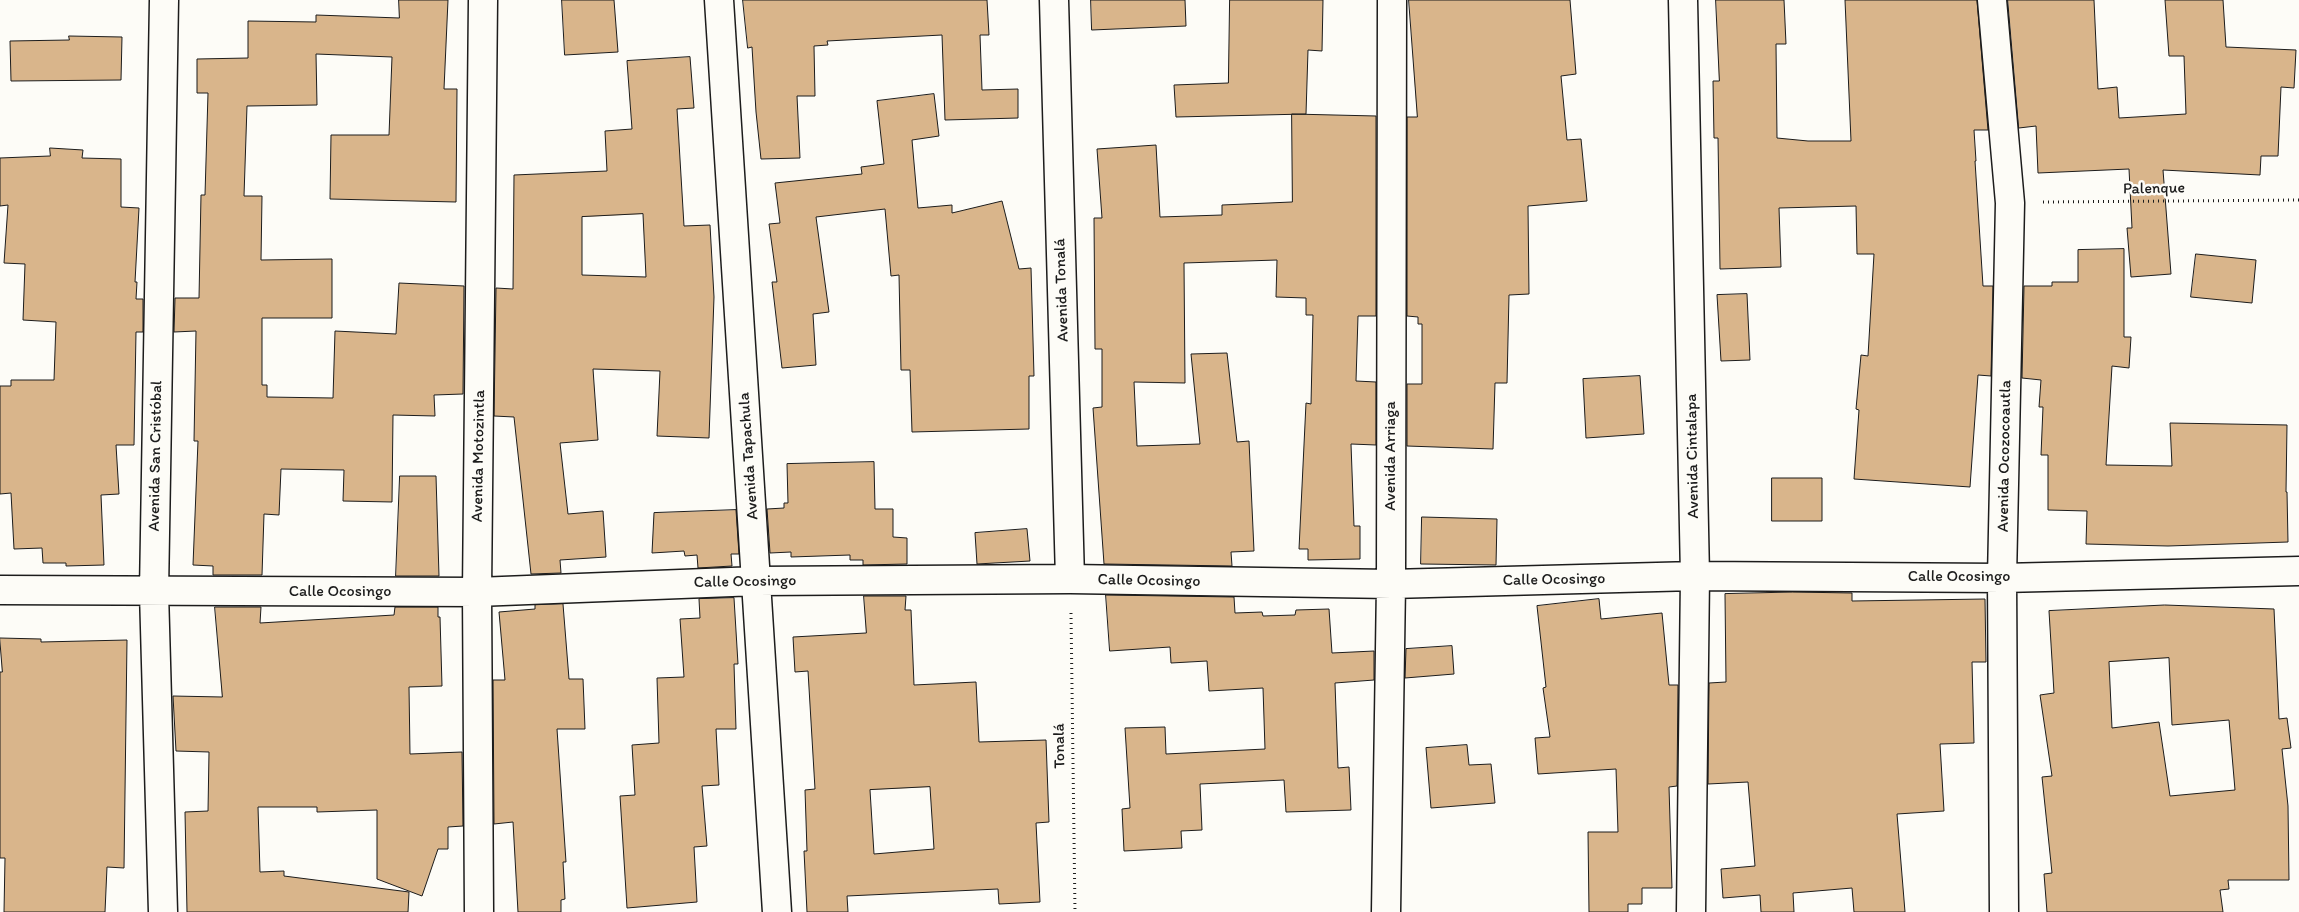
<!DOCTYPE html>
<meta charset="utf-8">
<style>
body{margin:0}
canvas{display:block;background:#fdfcf7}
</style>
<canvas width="2299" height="912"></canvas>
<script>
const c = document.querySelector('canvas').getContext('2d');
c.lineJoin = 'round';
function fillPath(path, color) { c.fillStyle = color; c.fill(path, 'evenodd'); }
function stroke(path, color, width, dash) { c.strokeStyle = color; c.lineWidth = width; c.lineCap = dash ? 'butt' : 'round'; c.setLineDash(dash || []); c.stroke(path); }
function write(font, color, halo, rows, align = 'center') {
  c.font = font + ' Itim,sans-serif'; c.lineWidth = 5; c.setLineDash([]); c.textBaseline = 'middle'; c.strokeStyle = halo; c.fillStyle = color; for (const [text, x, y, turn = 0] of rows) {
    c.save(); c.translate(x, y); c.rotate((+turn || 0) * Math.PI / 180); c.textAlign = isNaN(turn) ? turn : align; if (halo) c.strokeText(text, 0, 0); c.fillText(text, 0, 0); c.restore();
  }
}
const building = new Path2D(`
 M399 0H448L444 89H457L456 202 330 199 331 135H389L392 57 316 54 317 105 247 106 244 196H262L261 260 332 259V318H262V385H267V397L333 398 335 331 396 334 399 283 464 286 463 394 434 395 435 416 393 415 392 502 343 501 344 470 281 469 279 515 264 514 262 575H213V566L193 565 198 441H194L196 331 174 332 175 298H199L201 195H205L208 93H197V59L248 58V21L316 22V15L399 18Z
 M562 0H614L618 52 565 55Z
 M743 0H987L989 35H980L982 90 1018 89V118L945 120 942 35 827 41 828 45 814 46 815 96H797L800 158 761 159 756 112 752 47 748 48Z
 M1091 0H1185L1186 26 1092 30Z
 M1230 0H1323L1322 51 1308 50 1306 114 1176 117 1174 85 1228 83Z
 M1409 0H1570L1576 74 1561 76 1567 140 1581 139 1587 201 1528 206 1529 294 1509 295 1507 383H1495L1493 449 1407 446V384H1422V324H1418V317L1407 316V117H1417Z
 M1716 0H1784L1786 44H1776L1777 138 1808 141H1851L1845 0H1977L1988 130H1974L1976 161H1975L1983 286H1993L1991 376 1978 375 1970 487 1854 479 1859 410 1856 409 1861 355 1868 356 1874 254H1857L1856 206 1779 208 1781 267 1720 269 1718 138H1714L1713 81H1719Z
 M2008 0H2094L2098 89 2117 87 2119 118 2186 114 2184 56H2169L2165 0H2223L2226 47 2296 50 2294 88 2281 87 2278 156H2261L2260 175 2163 170 2171 274 2131 277 2127 228H2132L2129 169 2038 173 2036 126 2019 128Z
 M69 36 122 37 121 80 11 81 10 41 69 40Z
 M690 57 694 108 677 109 684 226 710 225 714 297 709 438 657 436 660 371 593 369 598 440 560 443 568 514 603 511 606 557 560 560 561 573 531 574 514 417 494 416 496 288 513 289 514 175 607 171 605 131 632 129 627 61ZM643 214 646 277 582 275V217Z
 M934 94 939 136 912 140 918 208 952 205V213L1002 201 1019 269 1031 268 1034 376H1029V429L912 432 910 370H901L899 275 891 276 885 209 816 217 829 312 813 314 816 365 782 368 772 282H777L769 224 780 223 775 183 862 174 861 167 884 164 877 101Z
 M1292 114 1376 116V316H1358L1356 381 1376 382V445L1351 444 1354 526H1360V559L1308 560V549H1299L1306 403 1311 404 1313 315H1306V298L1276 297 1277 260 1184 263 1185 383 1134 382 1137 446 1200 444 1191 354 1227 353 1237 442 1249 441 1254 551 1231 552 1232 566 1104 564 1093 408 1102 407V349H1095L1094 218H1102L1097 149 1156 145 1160 217 1222 215V205L1292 202Z
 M50 148 83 150 82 158 121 159V207L139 208 135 282H137L136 299H143V332H136L134 445H116L119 494 101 495 104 565 66 566V563H43L42 548 14 549 11 493 0 494V386H11V380H54L56 322 23 320 25 264 4 263 8 205 0 206V158L50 156Z
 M2124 249V337H2131L2129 368 2112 366 2106 465 2172 466 2170 423 2287 425 2286 492H2287L2288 542 2168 546 2086 544 2087 511 2048 510V455H2041L2043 407H2039L2041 380 2022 378 2024 286H2052V282H2078V250Z
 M2196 254 2256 260 2252 303 2191 297Z
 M1747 294 1750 360 1721 361 1717 295Z
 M1640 376 1644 434 1586 438 1583 379Z
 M874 462 875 509H893V537L907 538V564L863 565V560H850V555L791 557V552L770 553 767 509 784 508V503H788L787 464Z
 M400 476H436L439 576H396Z
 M1772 478H1822V521H1772Z
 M736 510 739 554H731L732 566 698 568 697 555 685 556 684 551 652 553 654 513Z
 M1422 517 1497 519 1496 565 1421 564Z
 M1027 529 1030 561 977 564 975 533Z
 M1793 592 1852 593V601L1985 599 1986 662H1972L1974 743 1940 744 1944 811 1897 814 1905 912H1854L1852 888 1793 893 1794 912H1761L1760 895 1723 898 1721 869 1755 866 1748 782 1708 784 1709 683 1726 682 1725 594Z
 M1106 595 1234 597 1235 613 1262 612 1263 616 1295 615 1296 610 1329 609 1332 653 1374 651V680L1335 683 1338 768 1349 767 1351 810 1286 812 1284 780 1200 784 1202 830 1181 831 1182 848 1124 851 1122 809 1130 808 1125 728 1165 727 1166 754 1265 749 1263 688 1209 691 1207 661 1171 663 1170 647 1110 651Z
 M864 596H906L905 610H911L914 685 976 682 979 742 1046 740 1049 822 1036 823 1040 902 999 904 998 889 847 896 848 912H807L804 851H807L805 790 815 789 808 671 795 672 793 637 866 633ZM930 787 934 849 874 854 870 790Z
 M734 598 738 664H734L736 729H716L719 785 702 786 707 846 694 847 697 902 627 908 620 796 635 795 632 745 659 743 657 678 684 677 680 619 700 618 699 599Z
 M1599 599 1601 619 1662 613 1669 685H1678L1677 786 1669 787 1672 888H1642V904H1628V912H1589L1588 832H1618L1616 769 1538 774 1535 738 1550 737 1543 688 1546 687 1537 606Z
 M563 604 569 679H583L585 729H557L566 862H563L565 899 561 900V912H518L513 822 494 824 493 680H505L499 612 535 609V605Z
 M2165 605 2274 609 2279 719 2287 718 2291 748 2282 749 2288 806 2289 880H2228L2229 889 2220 890 2223 912H2047L2044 874 2052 873 2042 777 2052 776 2040 695 2054 693 2049 611ZM2169 658 2172 725 2229 720 2235 790 2170 796 2159 722 2112 728 2109 662Z
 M215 607H261L260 623 394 615 395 607H438V617H440L442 686 409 687 410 754 462 752 463 826 448 827V849H438L422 896 377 879V810L317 812V807H258L260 872 284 871V876L409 892 408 912H187L185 812 208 811 209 752 176 751 173 696 222 697Z
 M0 638 41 639V642L127 640 124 868 107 867 105 912H4L5 858H0V672H2Z
 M1452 646 1454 674 1405 678 1406 649Z
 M1467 745 1469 765 1491 764 1495 803 1431 808 1426 748Z`);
const path = new Path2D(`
 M2043 202 2299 200
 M1071 613 1075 912`);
const street = new Path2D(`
 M719 0 777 912
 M1054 0 1070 579
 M1683 0 1695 576 1691 912
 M1992 0 2010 203 2002 578 2004 912
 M0 590 477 592 757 581 1070 579 1391 584 1695 576 2002 578 2299 571
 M163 912 154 592 164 0
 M479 912 477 592 483 0
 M1386 912 1391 584 1392 0`);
const streetNames = [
 ["Palenque",2154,189,-1],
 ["Avenida Tonalá",1062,290,-92],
 ["Avenida San Cristóbal",156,456,-89],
 ["Avenida Motozintla",479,456,-89],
 ["Avenida Tapachula",749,456,-94],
 ["Avenida Arriaga",1391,456,-90],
 ["Avenida Cintalapa",1693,456,-91],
 ["Avenida Ocozocoautla",2005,456,-89],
 ["Calle Ocosingo",1959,577],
 ["Calle Ocosingo",1554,580,-1],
 ["Calle Ocosingo",1149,581,1],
 ["Calle Ocosingo",745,582,-1],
 ["Calle Ocosingo",340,592],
 ["Tonalá",1060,746,-91]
];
fillPath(building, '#d9b58b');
stroke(building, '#1c1c1c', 1);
stroke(street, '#1c1c1c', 31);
stroke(path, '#1c1c1c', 3, [1, 4]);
stroke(street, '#fdfcf7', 28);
write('16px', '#1c1c1c', '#fdfcf7', streetNames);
</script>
